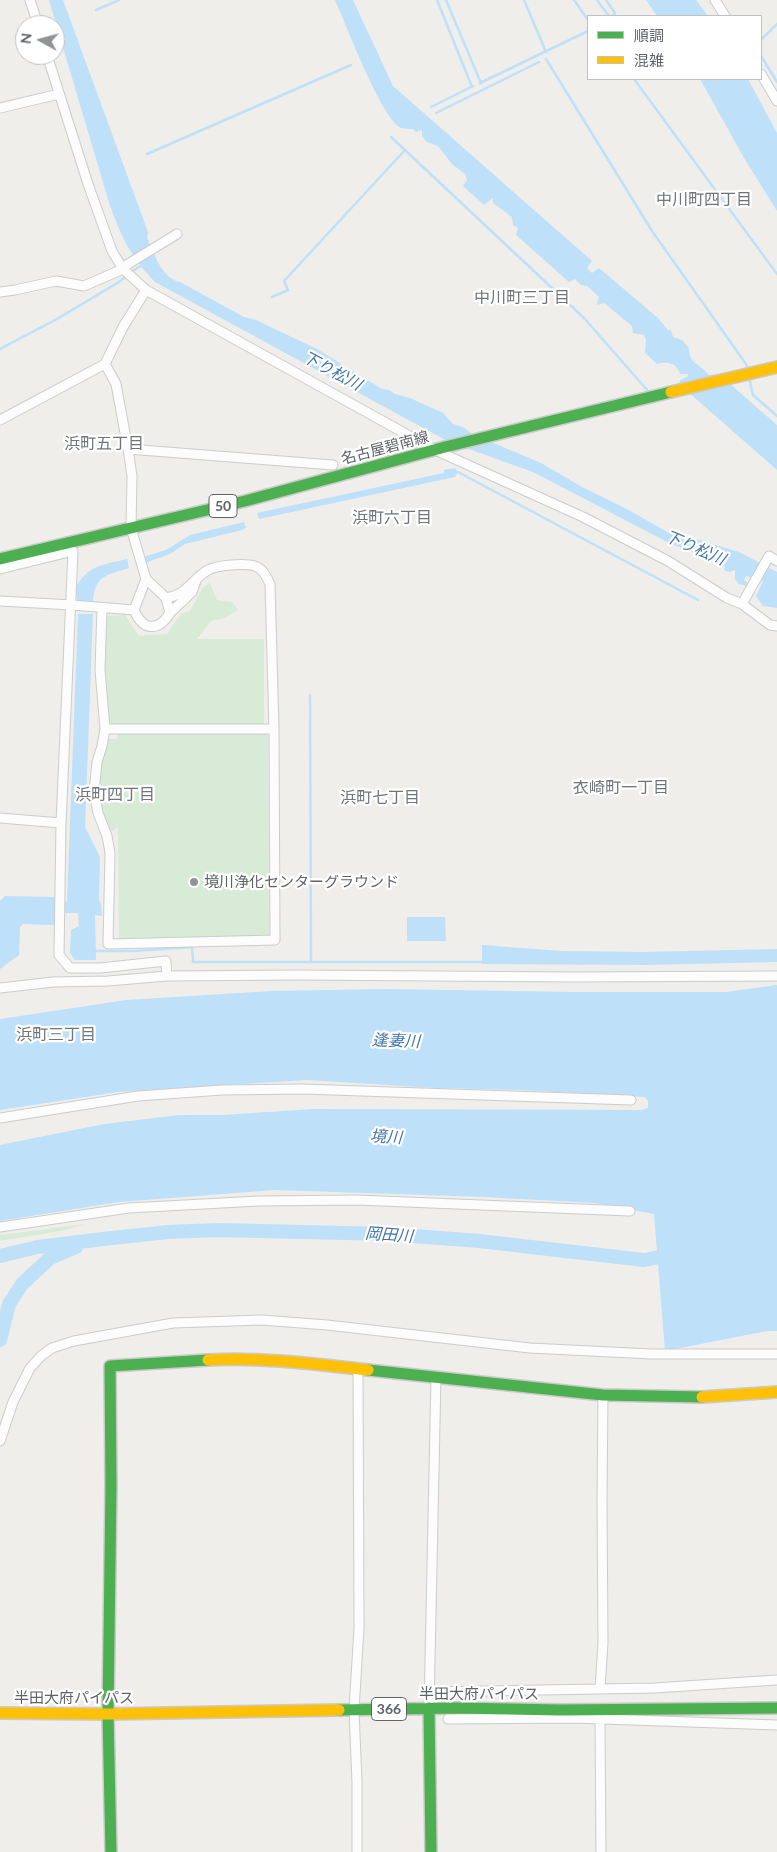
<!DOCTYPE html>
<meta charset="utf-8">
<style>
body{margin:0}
#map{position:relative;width:777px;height:1852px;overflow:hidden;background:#efeeea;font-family:Lato,"Noto Sans JP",sans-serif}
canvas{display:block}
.legend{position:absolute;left:587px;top:15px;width:175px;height:65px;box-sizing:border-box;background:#fff;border:1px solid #bfc1c3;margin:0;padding:6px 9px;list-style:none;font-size:15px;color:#5f6368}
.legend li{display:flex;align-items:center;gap:10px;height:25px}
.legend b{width:25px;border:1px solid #bfc1c3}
.north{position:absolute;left:15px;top:15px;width:50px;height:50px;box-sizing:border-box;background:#fff;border:1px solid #bfc1c3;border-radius:50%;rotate:277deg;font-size:14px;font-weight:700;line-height:20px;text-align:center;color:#5f6368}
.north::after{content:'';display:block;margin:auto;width:18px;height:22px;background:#919496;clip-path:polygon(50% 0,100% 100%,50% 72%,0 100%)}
</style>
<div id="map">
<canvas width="777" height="1852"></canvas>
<ul class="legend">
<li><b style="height:6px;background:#4caf50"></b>順調</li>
<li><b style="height:6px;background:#ffc107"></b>混雑</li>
</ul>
<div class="north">N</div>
</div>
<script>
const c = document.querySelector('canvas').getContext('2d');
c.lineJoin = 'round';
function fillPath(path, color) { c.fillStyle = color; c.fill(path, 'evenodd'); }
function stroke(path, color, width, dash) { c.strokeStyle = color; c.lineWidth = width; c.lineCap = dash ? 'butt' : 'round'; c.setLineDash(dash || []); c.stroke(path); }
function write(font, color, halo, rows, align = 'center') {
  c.font = font + ' Lato,"Noto Sans JP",sans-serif'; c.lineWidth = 4.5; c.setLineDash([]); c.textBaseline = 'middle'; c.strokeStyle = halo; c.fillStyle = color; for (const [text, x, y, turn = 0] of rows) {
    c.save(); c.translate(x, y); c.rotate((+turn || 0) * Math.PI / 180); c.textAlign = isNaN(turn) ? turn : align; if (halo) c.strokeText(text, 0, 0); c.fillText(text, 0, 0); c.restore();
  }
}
const green = new Path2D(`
 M210 583 217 600 232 602 238 610 224 618 211 621 197 639H264V724L105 725 102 616 125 615 139 636 167 634 181 614 190 611 203 587Z
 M268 732 269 938 119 939 118 827 113 831 104 830 94 792 103 741 108 739H117L118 734Z
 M85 1224 65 1230 0 1241V1235Z`);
const water = new Path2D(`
 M49 0H63L148 232 147 238C154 253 162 279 180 282L244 317 256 320 317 349 382 389 389 390 395 394 410 398 443 413 453 424 463 427 472 434 541 463 584 488 627 509 676 537H680L682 535 739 552 777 572V608L763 606 756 596 763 581 746 576 744 580 748 583 746 586 739 584 735 579V570L729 572 724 570 725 565 671 544 533 472 466 448 449 437 438 424 430 421 414 423 155 282C131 257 122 238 110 206Z
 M335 0H353L393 86 592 261 587 268 592 273 599 268 658 318 668 330H671L673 337 682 340 689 348C689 364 700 364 709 375L721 374 730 384 777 425V470L679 384 680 380 689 376 687 374H680C677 363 667 361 657 364L645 353 646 339 644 335 633 333 632 326 604 303 597 305 599 297 587 286 581 285 575 279 569 282 516 235 518 228 513 225 512 217 493 203V198L484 205 463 186 467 180 465 174 452 164 438 146 427 142 422 136V130L416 132 413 129C409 129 405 129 401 128 381 118 346 24 335 0Z
 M646 0H696L708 16H657Z
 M700 79H748L777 133V211L744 158Z
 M455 468 458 472 455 477 259 519 257 513 444 473V470Z
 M244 522 246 528 242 530 185 544 170 554 145 563 143 557 166 550 190 535Z
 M127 559 129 568C106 575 94 576 93 603L77 601 76 586C91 564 103 565 127 559Z
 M78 614H93L85 827 100 857 99 899 101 904 102 916 95 915 96 960H75L70 953 71 930 79 926 78 913H63L65 903 67 901Z
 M5 896 57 897 56 925 23 924 20 927 19 955 0 969V901Z
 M407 917H445L446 941H407Z
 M482 945 562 951 643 952 777 949V962L645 965 482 964Z
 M777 985V1331H767L665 1351 654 1214 594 1203 484 1197 275 1190 119 1202 0 1221V1145L104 1124 179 1115H223L313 1109 642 1110 648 1108V1101L645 1097 520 1090 435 1088 307 1080 118 1092 0 1110V1019L126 1000 272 991 385 989 574 992H726Z`);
const stream = new Path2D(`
 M437 0 472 87
 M446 0 481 83
 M524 0 546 52
 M574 0 588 20
 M597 0 609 16
 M606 0 615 13 613 16
 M96 10 119 0
 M761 40 777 24
 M761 56 777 82
 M546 59 652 231 746 364 748 370
 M634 79 777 274
 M480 83 588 31
 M431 107 473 86
 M436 113 539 62
 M391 137 584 318 648 391
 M147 154 351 65
 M130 273 142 265
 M272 297 288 290 284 281 405 150
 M0 349 57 319 119 282 126 276
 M749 377 753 395 777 416
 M458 472 698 600
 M310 695 311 962
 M94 951H134L192 947 193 962H484`);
const river = new Path2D(`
 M411 413 460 440
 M0 1256 38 1247 103 1239 168 1232 217 1230 388 1234 479 1241 644 1260 675 1254
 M0 1340 9 1304 22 1284 50 1258 76 1247`);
const street = new Path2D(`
 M30 0 38 25
 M715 0 725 16
 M47 55 88 184 112 251 123 269 146 290 435 450 583 517 668 561 727 598 742 604 770 625 777 626
 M761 74 777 101
 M0 108 59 94
 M0 292 15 290 56 281 84 286 123 269 128 264 177 234
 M0 420 105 364 123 327 146 290
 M128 449 333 465
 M0 569 73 551 61 823 0 818
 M0 601 72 605 134 610C143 631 158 632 170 613L166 598 146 579 131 528 132 476 128 449 116 384 105 364
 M742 604 769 556 777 561
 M102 608 100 670 105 729H274
 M134 610 146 579
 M170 613 192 592 196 581
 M105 729 102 746 97 762 94 792 98 813 107 836 110 853 108 944 275 940 274 729 270 584C266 576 263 569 255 566 245 563 217 565 208 570 191 580 187 595 166 598
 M61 823 59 955 70 968H100L166 961 167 976
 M0 988 53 982 108 981 167 976 297 975 574 977 777 976
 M0 1118 138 1096 222 1090 302 1089 631 1100
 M0 1227 129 1208 259 1201 357 1200 630 1211
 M0 1441 13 1402 30 1368 41 1356 52 1348 74 1341 173 1323 262 1320 327 1325 530 1348 651 1354H777
 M600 1689 603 1643 602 1501 603 1395
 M429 1692 654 1688 777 1680
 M429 1708 436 1377
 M448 1719 573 1718 777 1725
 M600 1719 601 1852
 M357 1852V1782L354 1710 359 1628 358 1369`);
const fast = new Path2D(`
 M0 559 245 501 445 447 671 392
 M368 1370 603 1395 702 1397
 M429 1708 431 1852
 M339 1710 457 1708 560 1710 777 1708
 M111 1852 108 1714 111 1486 110 1366 208 1360`);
const slow = new Path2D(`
 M671 392 777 367
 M208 1360C262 1357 314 1364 368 1370
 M702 1397 777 1392
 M0 1713 108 1714 339 1710`);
const markers = [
 [194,882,5,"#919496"]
];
const shields = [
 [223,506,28],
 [389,1709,35]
];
const shieldNames = [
 ["50",223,506],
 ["366",389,1709]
];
const streetNames = [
 ["名古屋碧南線",385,448,-15],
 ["半田大府パイパス",479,1694],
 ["半田大府パイパス",74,1698]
];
const poiNames = [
 ["境川浄化センターグラウンド",204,882]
];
const neighbourhoodNames = [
 ["中川町四丁目",704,200],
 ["中川町三丁目",522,298],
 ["浜町五丁目",104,444],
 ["浜町六丁目",392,518],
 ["衣崎町一丁目",621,788],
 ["浜町四丁目",115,795],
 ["浜町七丁目",380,798],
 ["浜町三丁目",56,1035]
];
const waterNames = [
 ["下り松川",332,371,28],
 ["下り松川",695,548,23],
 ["逢妻川",396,1041,2],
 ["境川",386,1137,3],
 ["岡田川",389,1235,4]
];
fillPath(green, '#d8ebd6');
fillPath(water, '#bfe0f9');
stroke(stream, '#bfe0f9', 2.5);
stroke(river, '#bfe0f9', 14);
stroke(street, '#cbcccc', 11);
stroke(fast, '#cacacb', 14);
stroke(slow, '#cacacb', 14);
stroke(street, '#fdfcfc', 9);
stroke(fast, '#4caf50', 11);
stroke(slow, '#ffc107', 11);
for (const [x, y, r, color] of markers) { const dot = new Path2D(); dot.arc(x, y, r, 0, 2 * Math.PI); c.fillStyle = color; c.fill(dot); stroke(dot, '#fff', 2); }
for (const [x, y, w] of shields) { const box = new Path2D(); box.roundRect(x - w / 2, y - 11.5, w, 23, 4); c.fillStyle = '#fff'; c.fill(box); stroke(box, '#5f6368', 1); }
write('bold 14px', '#5f6368', null, shieldNames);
write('15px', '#5f6368', '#fff', streetNames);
write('15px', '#5f6368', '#fff', poiNames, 'left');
write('16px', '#70757a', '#fff', neighbourhoodNames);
write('italic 16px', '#4174aa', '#fff', waterNames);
</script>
